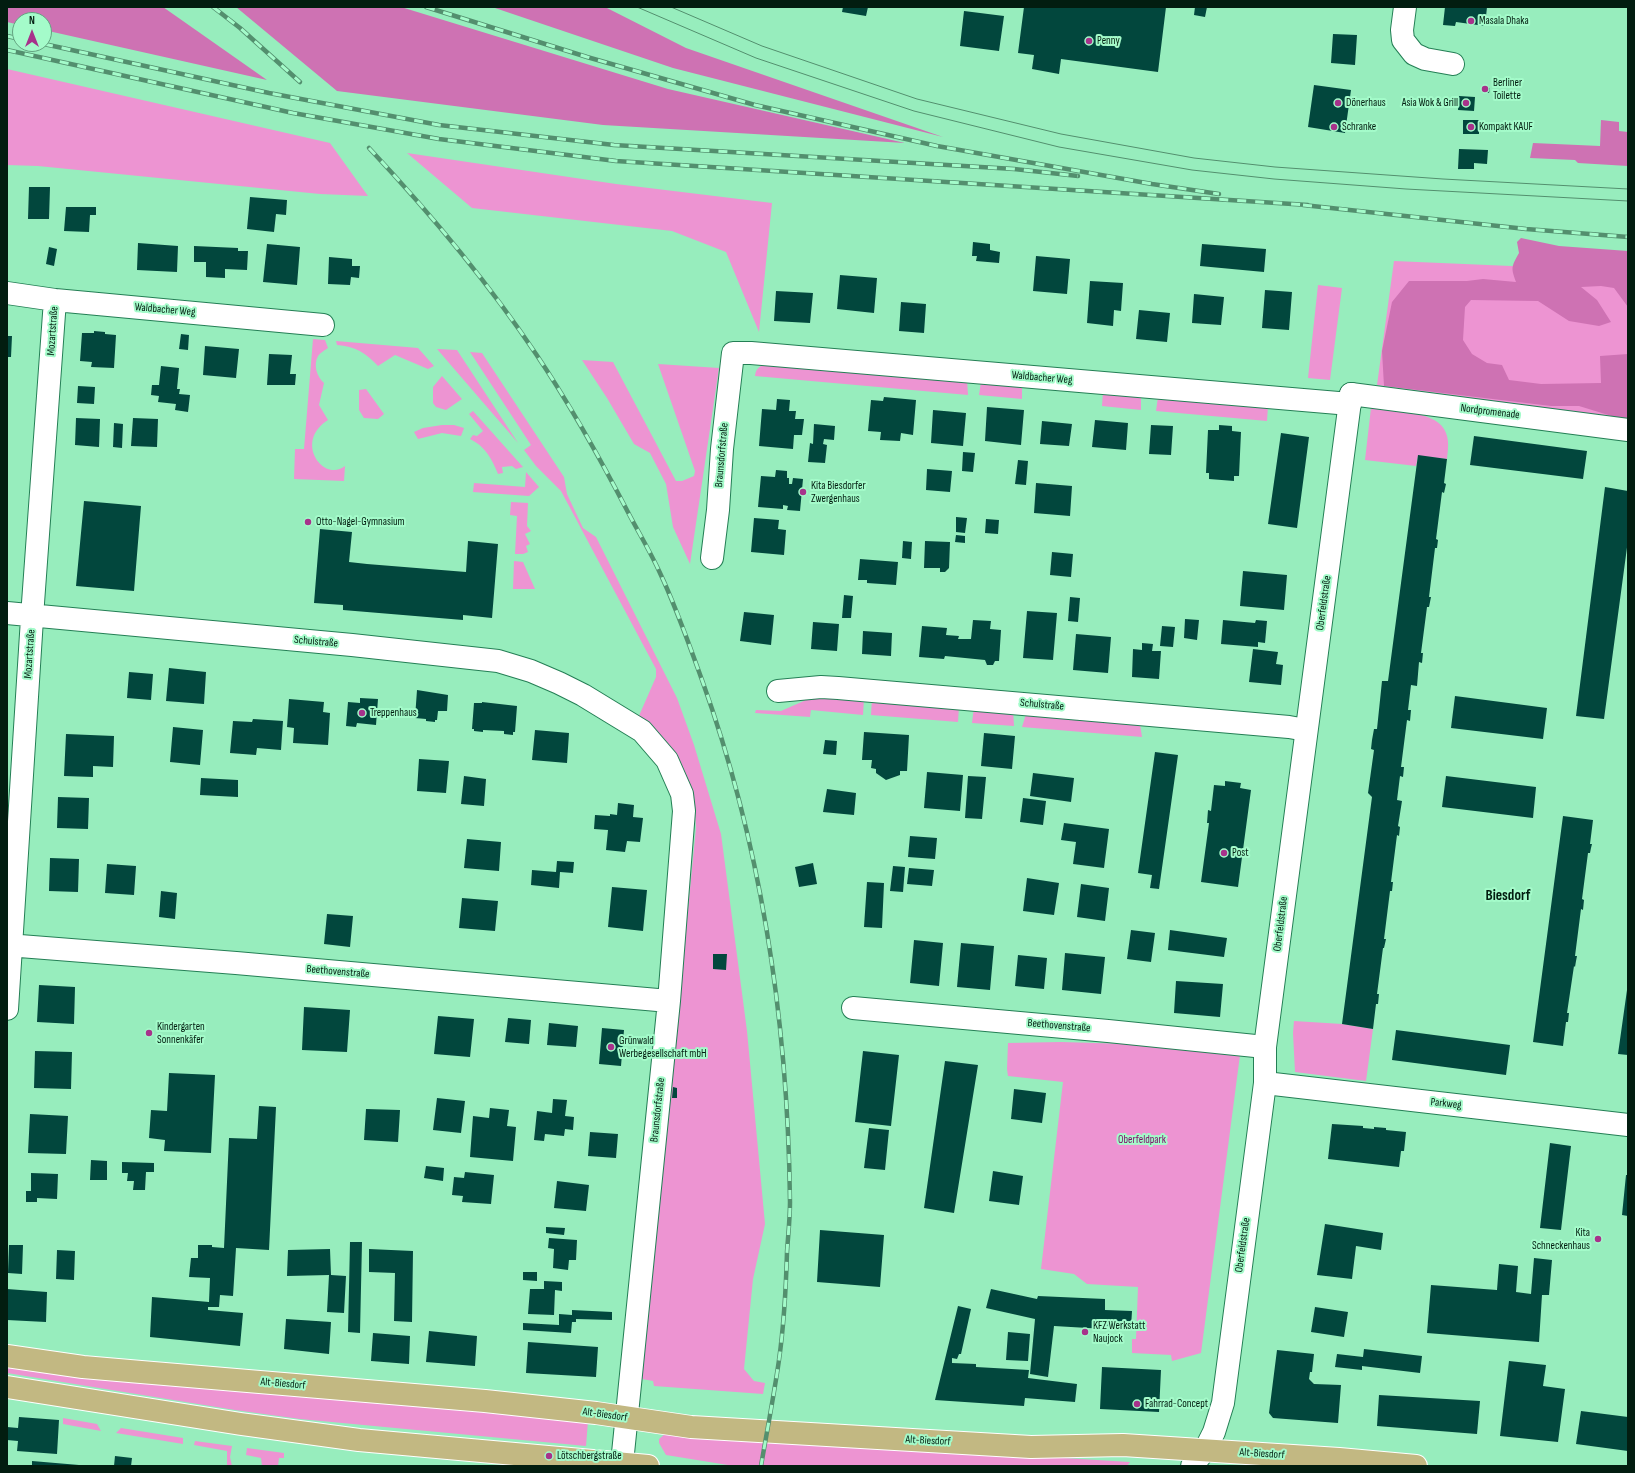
<!DOCTYPE html>
<meta charset="utf-8">
<style>
body{margin:0}
#map{position:relative;width:1635px;height:1473px;overflow:hidden;background:#97edbd;font-family:"Sofia Sans Condensed",sans-serif}
canvas{display:block}
.frame{position:absolute;inset:0;border:8px solid #021d10;pointer-events:none}
.north{position:absolute;left:12px;top:12px;width:40px;height:40px;box-sizing:border-box;background:#a4fbca;border:1px solid #63a280;border-radius:50%;rotate:0deg;font-size:11px;font-weight:700;line-height:16px;text-align:center;color:#021d10}
.north::after{content:'';display:block;margin:auto;width:14px;height:18px;background:#a7328b;clip-path:polygon(50% 0,100% 100%,50% 72%,0 100%)}
</style>
<div id="map">
<canvas width="1635" height="1473"></canvas>
<div class="frame"></div>
<div class="north">N</div>
</div>
<script>
const c = document.querySelector('canvas').getContext('2d');
c.lineJoin = 'round';
function fillPath(path, color) { c.fillStyle = color; c.fill(path, 'evenodd'); }
function stroke(path, color, width, dash) { c.strokeStyle = color; c.lineWidth = width; c.lineCap = dash ? 'butt' : 'round'; c.setLineDash(dash || []); c.stroke(path); }
function write(font, color, halo, rows, align = 'center') {
  c.font = font + ' "Sofia Sans Condensed",sans-serif'; c.lineWidth = 4; c.setLineDash([]); c.textBaseline = 'middle'; c.strokeStyle = halo; c.fillStyle = color; for (const [text, x, y, turn = 0] of rows) {
    c.save(); c.translate(x, y); c.rotate((+turn || 0) * Math.PI / 180); c.textAlign = isNaN(turn) ? turn : align; if (halo) c.strokeText(text, 0, 0); c.fillText(text, 0, 0); c.restore();
  }
}
const green = new Path2D(`
 M7 69 330 143 368 196 320 194 38 166 7 165Z
 M407 153 616 184 772 203 759 332 726 252 672 231 472 208Z
 M1394 261 1628 271V419L1377 385Z
 M1318 285 1342 288 1330 380 1308 378Z
 M313 339 325 340 328 348C325 350 320 353 318 356 313 365 317 377 324 383L319 405 328 420C293 442 324 483 345 466L344 481 294 479 295 449H304Z
 M336 341 418 348 434 366 428 369 395 355 378 366C366 353 355 346 337 345Z
 M437 349 457 350 518 443Z
 M470 352 482 353 564 477 567 494 583 528 596 537 677 698 694 745 721 834 747 1031 765 1224 753 1279 744 1369 754 1381 765 1383 763 1394 654 1386 653 1381 642 1379 696 828 695 813 692 797 638 718 656 677V669L561 491 536 466 524 450 531 445Z
 M582 360 613 362 676 481H682L694 476 695 471 658 364 719 368 690 564 673 527 666 484 650 453 634 444 607 398Z
 M768 363 967 380 968 395 755 376C756 367 761 366 768 363Z
 M442 376 462 399 446 410 436 407 433 403V387Z
 M981 382 1022 385V399L979 395Z
 M366 389 384 414 378 419 364 418 359 410V390Z
 M1103 392 1141 395V410L1102 406Z
 M1158 397 1268 406 1267 421 1156 411Z
 M1371 408C1390 410 1434 411 1444 429 1450 439 1448 449 1447 459L1418 456 1416 466 1365 460Z
 M473 411 523 467 516 469 512 466 502 467 503 473 498 474C492 459 485 446 470 439L473 435 477 436 483 431 469 414Z
 M442 425H454L464 428 461 436 442 433 418 439 414 432 423 428Z
 M526 472 539 487 529 496 473 492 474 483 525 487Z
 M511 502 528 503 527 526 531 531 525 534 530 544 526 546 528 552 523 554H515L517 516 510 515Z
 M514 561 523 562 535 589H513Z
 M815 696 864 698 863 715 811 710 810 717 755 713 756 710 781 711Z
 M872 698 959 706 958 722 871 715Z
 M974 707 1013 710 1014 726 972 723Z
 M1026 714 1140 724 1142 737 1022 727Z
 M1294 1021 1342 1024 1373 1029 1366 1081 1295 1072 1293 1033Z
 M1061 1042 1129 1044 1240 1055 1201 1353 1172 1361 1171 1355 1132 1353V1339H1136L1138 1287 1087 1284 1074 1274 1041 1269 1063 1082 1008 1076 1007 1069 1008 1043Z
 M7 1367 235 1391 588 1421 586 1446 300 1419 235 1410 7 1373Z
 M63 1418 97 1424 101 1431 63 1424Z
 M121 1428 183 1438V1444L116 1433Z
 M665 1434 1130 1462 1127 1466H734L666 1455 659 1443V1439Z
 M195 1441 232 1446 230 1457 232 1466H227V1451L194 1445Z
 M247 1448 284 1453V1458H279L278 1466H262L261 1458 246 1455Z`);
const forest = new Path2D(`
 M7 7H163L267 80 44 30V20H20V25L7 22Z
 M236 7H401L668 89 905 143 603 125 337 91Z
 M492 7H605L686 48 943 137 673 68Z
 M1601 120 1619 122V131L1628 132V166L1578 163 1575 160 1530 158 1533 143 1600 146Z
 M1521 238 1559 246 1628 251V307L1614 288 1601 286 1581 287 1597 300 1611 322 1599 326 1569 321 1538 301 1471 300 1465 307 1463 340 1472 354 1487 363 1502 365 1509 380 1541 384 1601 383 1600 356 1628 354V418H1618L1579 406H1551L1384 386 1382 351 1392 302 1409 281H1467L1483 279 1516 282C1511 268 1511 267 1519 253L1517 242Z`);
const building = new Path2D(`
 M843 7H868L866 16 842 12Z
 M1024 7H1166L1158 72 1061 59 1059 74 1032 69 1034 55 1018 53Z
 M1195 7H1207L1205 17 1194 15Z
 M1445 7H1487L1485 26 1456 22 1455 26 1443 25Z
 M964 11 1004 16 999 51 960 46Z
 M1333 34 1357 35 1355 65 1331 63Z
 M1314 85 1351 90 1345 133 1308 127Z
 M1482 86 1490 88 1489 93 1481 91Z
 M1459 96 1475 97 1474 111 1458 110Z
 M1463 120H1479V134H1463Z
 M1459 149 1488 150 1487 164 1474 163V169H1458Z
 M29 187H50L49 219H28Z
 M250 197 287 200 286 215 276 214 274 232 247 229Z
 M66 207H96V215H90L89 232 64 231Z
 M973 242 990 244V250L1000 252 999 263 976 261 977 256H972Z
 M138 243 178 246 177 272 137 270Z
 M267 244 300 247 297 285 263 282Z
 M1202 244 1266 249 1264 272 1200 266Z
 M194 246 238 248V251H248L247 270 225 269V278L206 277V262H194Z
 M49 247 57 249 54 266 46 264Z
 M1036 256 1070 259 1067 294 1033 291Z
 M329 257 352 259V266H360L359 278 351 277 350 285 328 284Z
 M840 275 877 278 874 313 837 309Z
 M1090 281 1123 283 1121 311 1114 310 1113 326 1087 323Z
 M1265 290 1292 292 1289 330 1262 328Z
 M776 291 813 293 810 323 774 321Z
 M1194 294 1224 297 1221 325 1192 323Z
 M901 302 926 304 924 333 899 331Z
 M1139 310 1170 313 1167 342 1136 339Z
 M94 331 105 332V334L116 335 114 368 91 367 92 362 80 361 82 333H94Z
 M181 334 189 335 188 350 179 349Z
 M7 336H12L11 357H7Z
 M205 346 239 349 236 378 203 375Z
 M269 354 292 355 290 374H296L295 385H267Z
 M161 366 179 368 177 389H180L179 394 190 395 188 412 175 410 176 404 158 402 159 396 151 395 152 385H159Z
 M78 386 95 387 94 404 77 403Z
 M884 397 916 400 913 435 901 433 900 441 880 440 881 432 868 431 871 400 883 401Z
 M777 399 790 400 789 411H796L795 419H804L802 435H794L793 449 759 446 762 409 776 410Z
 M987 407 1024 410 1021 445 985 441Z
 M933 410 966 413 963 446 931 443Z
 M76 418 100 419 99 447 75 445Z
 M133 418 158 419 157 447 131 446Z
 M1095 420 1128 423 1126 450 1092 447Z
 M1042 421 1072 424 1069 446 1040 444Z
 M114 423 123 424 122 448 113 447Z
 M814 424 835 426 834 440 824 439 823 444 827 445 825 463 808 462 810 443 813 444Z
 M1151 425 1173 426 1171 455 1149 454Z
 M1219 425 1232 426V431L1241 432 1239 476H1234V481L1209 479V473H1206L1208 430H1219Z
 M1281 433 1309 437 1297 528 1268 524Z
 M1474 436 1587 451 1583 479 1470 465Z
 M963 452 975 453 973 472 962 471Z
 M1418 455 1447 459 1444 483 1446 484 1444 493 1442 492 1436 539 1438 540 1437 548H1435L1429 597H1431L1429 607H1427L1421 653H1423L1422 663 1419 662 1417 686 1411 685 1408 710H1411L1410 721 1407 720 1401 767H1404L1403 777 1400 776 1397 800 1402 801 1398 826 1400 827 1399 836 1397 835 1391 882H1393L1392 891H1390L1384 939H1386L1384 948H1383L1377 994H1379L1378 1004H1376L1373 1029 1342 1024 1372 797 1368 793 1374 750 1371 749 1372 740 1374 729H1377L1382 681H1388Z
 M1018 460 1028 461 1026 485 1015 484Z
 M927 469 952 471 950 492 926 490Z
 M776 470 787 471V478H789V484H792L793 478 803 479 800 511 787 510 788 506 783 505V509L758 507 761 476 775 477Z
 M1036 483 1072 486 1070 516 1034 513Z
 M1605 487 1628 491V540L1604 719 1576 716Z
 M84 501 141 506 134 591 76 586Z
 M956 517 967 518 965 533 956 532Z
 M754 518 779 520 778 529 786 530 784 555 751 552Z
 M986 519 999 520 998 534 985 533Z
 M320 529 352 532 349 562 367 564 466 572 468 541 498 544 492 618 463 615V620L343 610V605L314 603Z
 M956 535 965 536V543L955 542Z
 M903 541 912 542 911 559 902 558Z
 M925 541 950 542 949 568 945 572H940V568H924Z
 M1052 552 1073 554 1071 577 1050 575Z
 M860 559 898 562 896 585 867 583V580H858Z
 M1243 571 1287 575 1284 610 1240 606Z
 M844 595 853 596 851 618H842Z
 M1070 597 1080 598 1078 622 1068 621Z
 M1027 611 1057 613 1053 660 1023 658Z
 M744 612 774 615 771 645 740 641Z
 M1185 619 1199 620 1197 640 1184 638Z
 M973 620 991 621 990 629 1001 630 999 661H995L993 665H987L985 660 945 656 944 659 919 657 922 626 947 628 946 635 959 636 958 639H971Z
 M1223 620 1255 623 1256 620 1267 621 1265 643 1258 642V647L1221 644Z
 M813 622 839 624 837 651 811 649Z
 M1162 626 1175 627 1173 647 1160 646Z
 M863 631 892 633 891 656 862 654Z
 M1076 634 1111 637 1108 673 1073 670Z
 M1142 643 1153 644 1152 651H1161L1159 679 1132 677 1133 649 1142 650Z
 M1253 649 1278 652 1276 664 1283 665 1281 685 1249 682Z
 M169 668 206 672 204 704 166 701Z
 M129 672 153 674 151 700 127 698Z
 M417 690 448 695 447 711H438L437 720H435V722L426 721V719L415 718Z
 M1455 696 1547 708 1543 739 1451 728Z
 M360 698 378 699 376 725 357 723 356 727 346 726 348 702 360 703Z
 M289 699 324 702 323 712 330 713 328 745 293 743 294 728 287 727Z
 M482 702 517 706 515 732H513V735L504 734V731L483 730V732L474 731V729H472L474 703H482Z
 M253 719 283 721 281 750 257 748 256 755 230 753 233 721 252 722Z
 M173 727 203 730 200 765 170 762Z
 M535 730 569 733 567 763 532 760Z
 M864 732 909 735 907 771H900V775L886 780 876 773V769L871 768 872 760H862Z
 M984 733 1015 736 1012 769 981 766Z
 M66 734 114 736 113 767 93 766V777L64 776Z
 M825 740 837 741 836 755 823 754Z
 M1155 752 1178 755 1159 889 1150 888 1152 875 1138 873Z
 M419 759 449 761 446 793 417 791Z
 M927 772 963 775 960 811 924 808Z
 M1033 773 1074 778 1071 802 1030 796Z
 M464 776 486 779 484 806 461 804Z
 M968 776 986 777 982 819 965 818Z
 M1446 776 1536 787 1533 818 1442 807Z
 M201 778 238 780V797L200 795Z
 M1225 781 1241 783 1240 788 1251 790 1238 887 1201 882 1209 823H1207L1208 810 1211 811 1214 785 1225 786Z
 M827 789 856 793 854 815 823 812Z
 M58 797 89 798 88 829 57 828Z
 M1023 798 1046 801 1043 825 1020 822Z
 M618 803 634 805 633 817 643 818 640 842 627 841 625 852 606 850 608 830 594 829 595 815 610 816V814L617 815Z
 M1563 816 1593 820 1590 844H1592L1591 848 1590 853H1588L1582 899 1584 900 1583 910 1581 909 1575 956H1577L1576 961 1575 967 1574 966 1567 1013H1569L1568 1022H1566L1563 1046 1533 1042Z
 M1064 823 1109 829 1104 868 1073 864 1076 842 1061 840Z
 M910 836 937 838 935 859 908 857Z
 M467 839 501 842 499 871 464 868Z
 M50 858 79 859 78 892 49 891Z
 M557 861 574 862 573 873 560 872 559 888 531 885 532 870 556 872Z
 M813 863 817 884 799 887 795 867Z
 M107 864 136 866 134 895 105 893Z
 M893 866 905 867 903 892 890 891Z
 M909 868 934 870 932 886 907 884Z
 M1027 878 1059 883 1054 915 1023 911Z
 M867 882 884 883 882 928 864 927Z
 M1081 884 1109 888 1105 921 1077 917Z
 M612 887 647 890 643 931 608 927Z
 M161 891 177 893 175 919 159 917Z
 M462 898 498 901 495 931 459 928Z
 M327 914 353 916 350 947 324 944Z
 M1131 930 1155 933 1151 962 1127 959Z
 M1170 930 1227 938 1224 957 1168 950Z
 M914 940 943 943 939 986 910 983Z
 M961 943 994 946 990 990 957 987Z
 M1065 953 1105 957 1101 994 1062 990Z
 M713 954H727L726 970 713 969Z
 M1018 955 1047 958 1044 989 1015 986Z
 M1176 981 1223 984 1220 1017 1174 1013Z
 M39 985 75 987 74 1024 37 1022Z
 M1627 990H1628V1055L1618 1054Z
 M304 1007 350 1010 347 1052 302 1050Z
 M438 1016 474 1019 470 1057 434 1054Z
 M508 1018 531 1020 529 1044 505 1042Z
 M549 1023 578 1026 576 1047 547 1045Z
 M602 1028 624 1030 621 1066 599 1064Z
 M1396 1030 1510 1045 1506 1075 1392 1060Z
 M35 1051 72 1052 71 1089 34 1088Z
 M863 1051 899 1055 891 1126 855 1122Z
 M945 1061 978 1065 954 1213 924 1208Z
 M169 1073 215 1075 211 1153 164 1151 165 1140 149 1138 151 1110 167 1111Z
 M673 1087 677 1088V1098H672Z
 M1014 1089 1046 1093 1042 1123 1011 1119Z
 M437 1098 465 1101 461 1133 433 1130Z
 M553 1099 567 1100 565 1116 574 1117 573 1130 565 1129 564 1136 545 1134 544 1141 534 1140 537 1111 552 1113Z
 M259 1106 276 1107 269 1250 236 1248 233 1296 220 1295 219 1307H208V1310L243 1313 240 1346 150 1337 152 1297 209 1302 210 1278 189 1277 191 1258H198V1245H212V1247L224 1248 229 1138 257 1139Z
 M490 1108 509 1110 507 1126 516 1127 513 1161 470 1157 473 1116 489 1118Z
 M366 1109 400 1110 398 1142 364 1140Z
 M30 1114 68 1116 66 1154 28 1153Z
 M1332 1124 1363 1126V1128L1374 1129V1127L1386 1128V1130L1406 1132 1404 1151H1401L1399 1167 1328 1159Z
 M869 1128 889 1130 885 1170 864 1168Z
 M590 1132 618 1134 616 1158 588 1156Z
 M1550 1143 1571 1146 1561 1230 1540 1228Z
 M91 1160 107 1161V1180H90Z
 M122 1162 154 1163V1172H146L145 1190H133L134 1181H127L128 1173H122Z
 M426 1166 444 1168 443 1181 424 1178Z
 M993 1171 1023 1176 1019 1205 989 1201Z
 M465 1172 494 1175 491 1204 462 1202 463 1196 452 1195 454 1177 464 1178Z
 M31 1173 58 1174 57 1199 37 1198V1202H26V1191H31Z
 M1626 1175H1628V1216L1622 1215Z
 M557 1181 589 1185 586 1211 554 1208Z
 M1325 1224 1383 1233 1381 1250 1356 1246 1352 1279 1317 1275Z
 M546 1227 565 1228 564 1235 546 1233Z
 M820 1230 884 1235 880 1287 817 1282Z
 M549 1238 577 1240 576 1260H569L568 1270 553 1268 554 1249 548 1248Z
 M350 1242H362L360 1333 348 1332Z
 M9 1245H23L22 1274 8 1273Z
 M330 1249 331 1275 346 1276 344 1313 327 1312 329 1275 287 1276 288 1250Z
 M369 1249 413 1251 412 1322 394 1321 395 1273 369 1272Z
 M57 1250 75 1251 74 1280 56 1279Z
 M1534 1258 1552 1260 1549 1295H1542L1539 1342 1427 1333 1431 1285 1497 1290 1499 1264 1518 1266 1516 1292 1531 1294Z
 M523 1272H537V1281L523 1280Z
 M544 1281 562 1282V1291L555 1290 554 1315 528 1314 530 1289H544Z
 M7 1289 47 1292 46 1322 7 1320Z
 M991 1289 1037 1299 1038 1296 1105 1299V1310L1132 1311 1131 1327 1105 1326V1329L1054 1326 1048 1377 1030 1374 1035 1319 986 1308Z
 M958 1306 971 1309 961 1354H959L957 1359 952 1358V1363L976 1364V1367L1029 1370 1028 1378 1077 1384 1075 1402 1025 1398 1024 1406 935 1400Z
 M1315 1307 1348 1312 1344 1337 1311 1332Z
 M572 1310 612 1312V1320L576 1319V1322H572L571 1333 523 1330V1323L559 1325V1314L572 1315Z
 M286 1319 331 1322 329 1354 284 1349Z
 M429 1331 477 1336 475 1366 426 1362Z
 M1008 1332 1030 1334 1028 1361 1006 1360Z
 M373 1333 410 1336 409 1364 371 1361Z
 M528 1342 598 1347 596 1377 526 1373Z
 M1364 1349 1422 1356 1420 1373 1362 1366V1370L1335 1367 1337 1354 1363 1357Z
 M1277 1350 1314 1354 1312 1372H1310L1309 1379 1314 1384 1341 1385 1338 1423 1273 1418 1269 1413Z
 M1509 1361 1546 1365 1543 1386 1565 1389 1558 1442 1500 1436Z
 M1102 1367 1161 1370 1159 1412 1100 1409Z
 M1379 1395 1480 1401 1477 1434 1377 1426Z
 M1581 1411 1628 1417V1451L1576 1444Z
 M19 1417 59 1420 57 1454 17 1451 18 1441 7 1440V1427L18 1428Z
 M115 1456 132 1458 131 1466H114Z
 M32 1461 79 1465V1466H32Z`);
const street = new Path2D(`
 M7 293 55 300 323 325
 M1351 394 1628 430
 M712 558 718 510 722 449 733 353H751L1350 404
 M7 613 352 645 498 661 531 671 559 683 583 695 642 731 667 760 682 794 684 811 669 1001 622 1463
 M778 691 821 687 838 688 1289 727 1306 730
 M7 945 236 963 669 1001
 M853 1008 1108 1031 1265 1047
 M7 1009 33 603 55 300
 M1265 1083 1628 1125`);
const secondary = new Path2D(`
 M1405 7 1402 30 1403 40 1414 54 1425 59 1453 64
 M1192 1466 1205 1450 1214 1432 1223 1403 1265 1083V1047L1351 394`);
const primary = new Path2D(`
 M7 1356 83 1367 141 1372 485 1401 596 1413 691 1427 1031 1447 1123 1445 1339 1459 1416 1466
 M7 1387 241 1424 359 1440 648 1466`);
const tram = new Path2D(`
 M637 7 756 58 914 111 1059 147 1192 170 1274 179 1406 189 1628 201
 M671 7 762 46 917 99 1061 134 1194 158 1275 167 1443 179 1628 189`);
const rail = new Path2D(`
 M213 7 240 28 300 82
 M426 7 587 57 755 105 937 146 1152 184 1219 194
 M7 36 20 39
 M44 44 269 93 439 125 614 145 1014 169 1078 176
 M7 50 293 113 439 139 616 161 1308 205
 M369 148C429 212 487 281 536 354 571 406 601 460 630 516 640 535 651 553 660 573 676 607 689 644 702 680 762 847 788 1025 790 1202 790 1219 788 1236 787 1252 786 1288 784 1324 779 1360 774 1395 767 1431 761 1466
 M1303 205 1526 229 1628 237`);
const markers = [
 [1471,21,4,"#a7328b"],
 [1089,41,4,"#a7328b"],
 [1485,89,4,"#a7328b"],
 [1338,103,4,"#a7328b"],
 [1466,103,4,"#a7328b"],
 [1334,127,4,"#a7328b"],
 [1471,127,4,"#a7328b"],
 [803,492,4,"#a7328b"],
 [308,522,4,"#a7328b"],
 [362,713,4,"#a7328b"],
 [1224,853,4,"#a7328b"],
 [149,1033,4,"#a7328b"],
 [611,1047,4,"#a7328b"],
 [1598,1239,4,"#a7328b"],
 [1085,1332,4,"#a7328b"],
 [1137,1404,4,"#a7328b"],
 [549,1456,4,"#a7328b"]
];
const poiNames = [
 ["Masala Dhaka",1479,21],
 ["Penny",1097,41],
 ["Berliner",1493,83],
 ["Toilette",1493,96],
 ["Dönerhaus",1346,103],
 ["Asia Wok & Grill",1458,103,"right"],
 ["Schranke",1342,127],
 ["Kompakt KAUF",1479,127],
 ["Kita Biesdorfer",811,486],
 ["Zwergenhaus",811,499],
 ["Otto-Nagel-Gymnasium",316,522],
 ["Treppenhaus",370,713],
 ["Post",1232,853],
 ["Kindergarten",157,1027],
 ["Sonnenkäfer",157,1040],
 ["Grünwald",619,1041],
 ["Werbegesellschaft mbH",619,1054],
 ["Kita",1590,1233,"right"],
 ["Schneckenhaus",1590,1246,"right"],
 ["KFZ Werkstatt",1093,1326],
 ["Naujock",1093,1339],
 ["Fahrrad-Concept",1145,1404],
 ["Lötschbergstraße",557,1456]
];
const streetNames = [
 ["Waldbacher Weg",165,310,5],
 ["Mozartstraße",53,331,-86],
 ["Waldbacher Weg",1042,378,5],
 ["Nordpromenade",1490,412,7],
 ["Braunsdorfstraße",722,455,-85],
 ["Oberfeldstraße",1324,603,-82],
 ["Schulstraße",316,642,5],
 ["Mozartstraße",30,654,-86],
 ["Schulstraße",1042,705,5],
 ["Oberfeldstraße",1281,924,-83],
 ["Beethovenstraße",338,972,5],
 ["Beethovenstraße",1059,1026,5],
 ["Parkweg",1446,1104,6],
 ["Braunsdorfstraße",658,1110,-84],
 ["Oberfeldstraße",1243,1245,-82],
 ["Alt-Biesdorf",283,1384,5],
 ["Alt-Biesdorf",605,1415,8],
 ["Alt-Biesdorf",928,1441,3],
 ["Alt-Biesdorf",1262,1454,4]
];
const parkNames = [
 ["Oberfeldpark",1142,1140]
];
const districtNames = [
 ["Biesdorf",1508,896]
];
fillPath(green, '#ed94d2');
fillPath(forest, '#ce72b3');
fillPath(building, '#02473d');
stroke(street, '#247f55', 24);
stroke(secondary, '#247f55', 24);
stroke(primary, '#fff', 24);
stroke(street, '#fff', 22);
stroke(secondary, '#fff', 22);
stroke(primary, '#c2b882', 22);
stroke(tram, '#538f6e', 1);
stroke(rail, '#538f6e', 4.5);
stroke(rail, '#a4fbca', 3, [9]);
for (const [x, y, r, color] of markers) { const dot = new Path2D(); dot.arc(x, y, r, 0, 2 * Math.PI); c.fillStyle = color; c.fill(dot); stroke(dot, '#a4fbca', 1.5); }
write('11px', '#021d10', '#a4fbca', poiNames, 'left');
write('11px', '#021d10', '#a4fbca', streetNames);
write('11px', '#7e0a67', '#a4fbca', parkNames);
write('bold 15px', '#021d10', '#a4fbca', districtNames);
</script>
